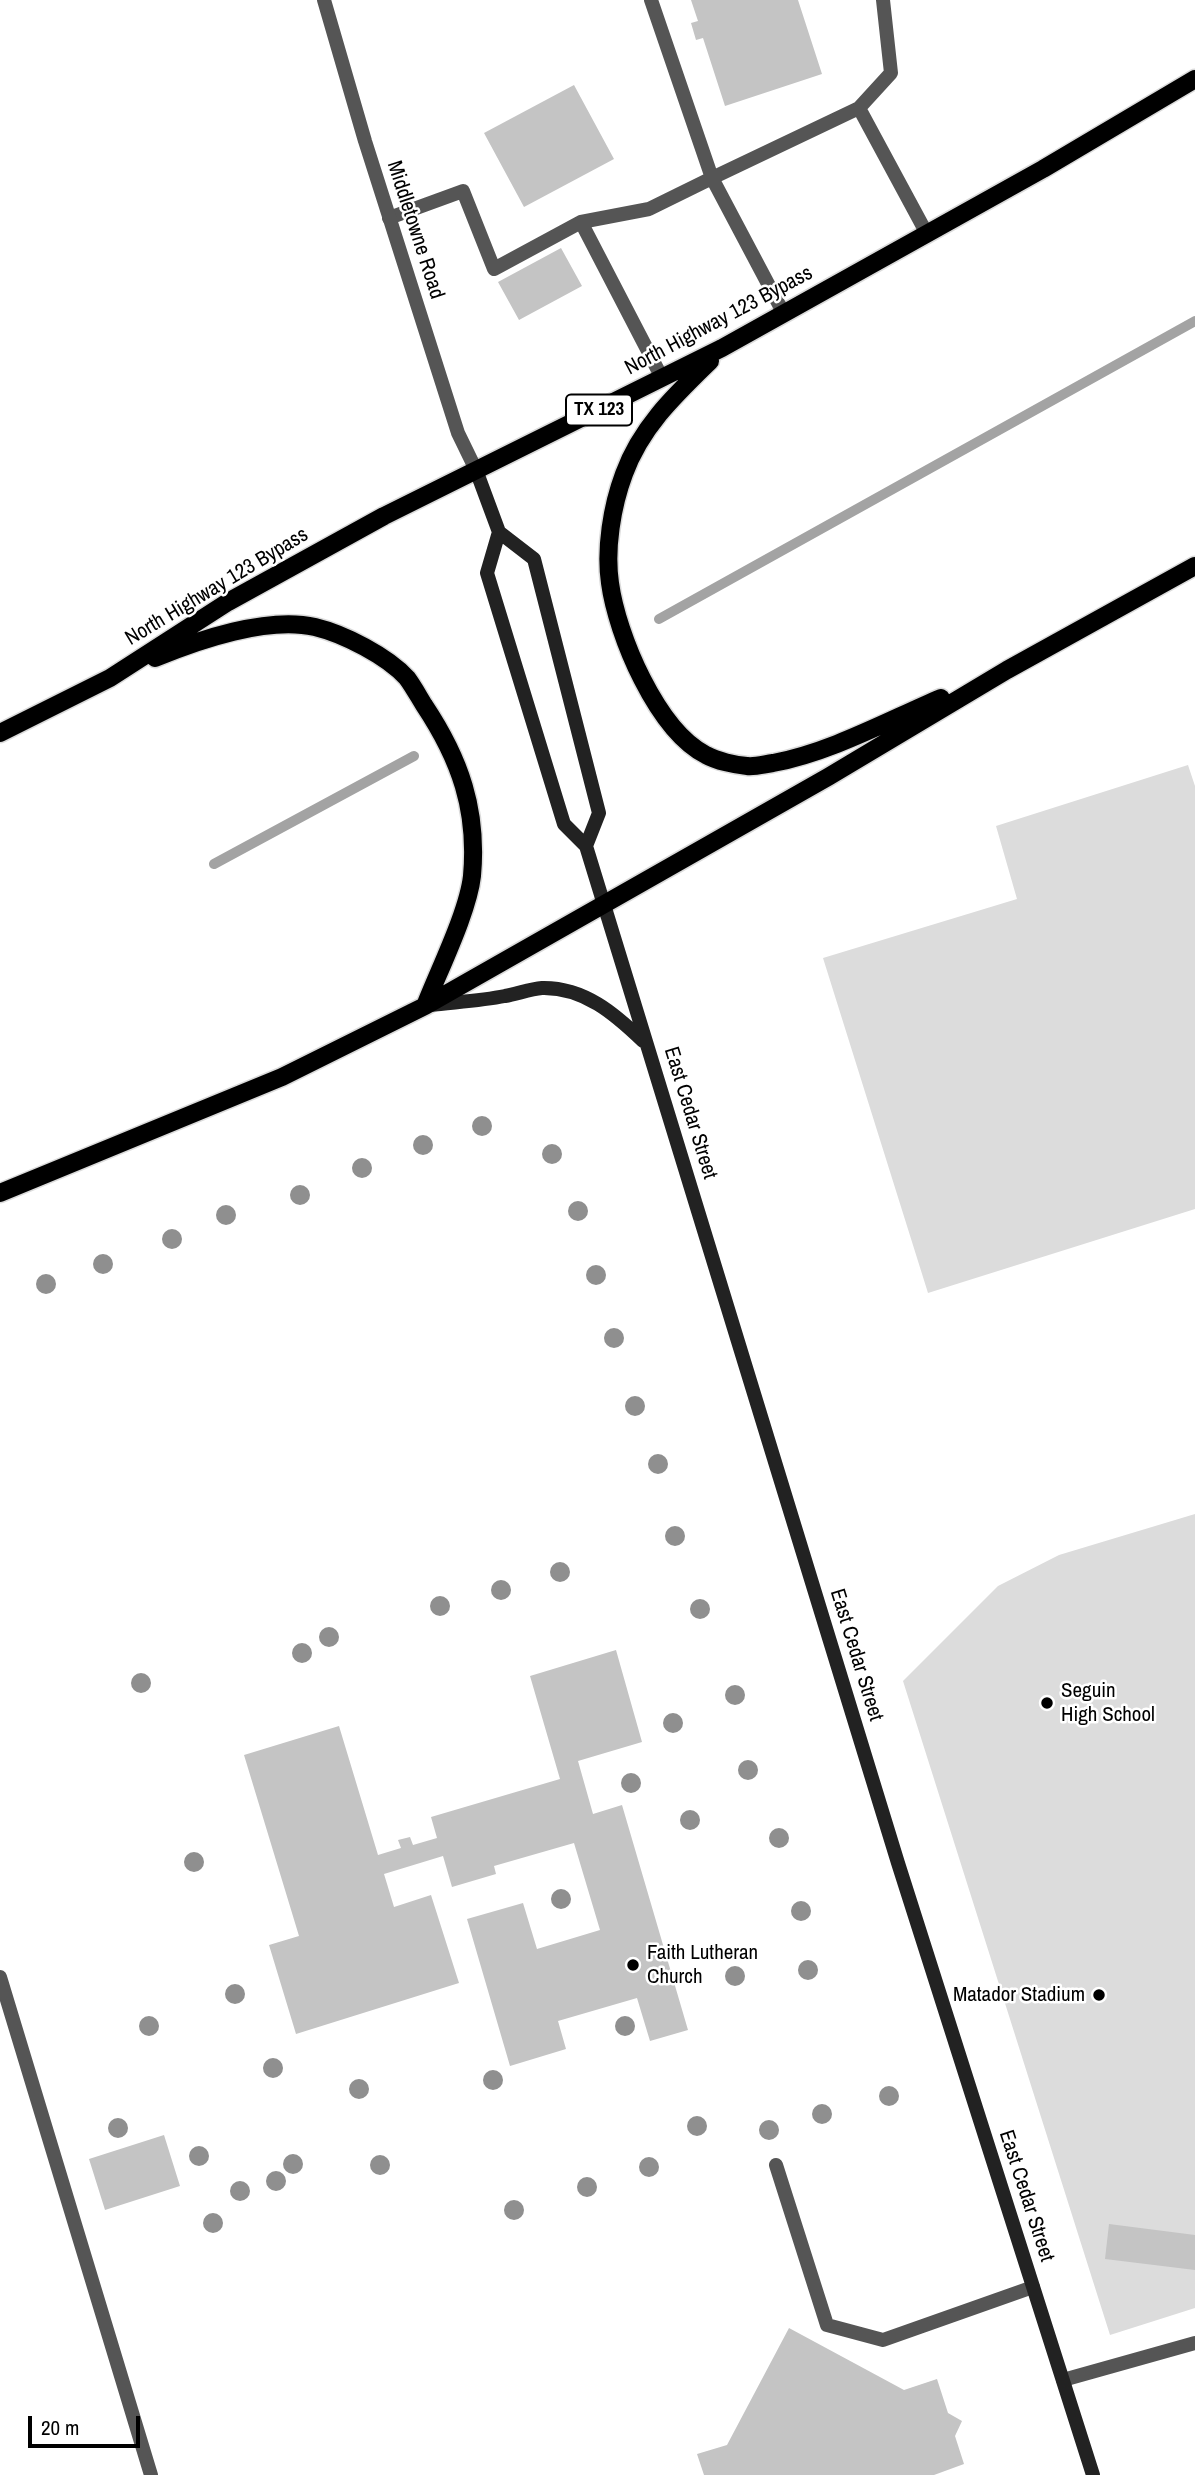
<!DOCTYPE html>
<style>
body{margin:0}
#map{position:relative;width:1195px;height:2475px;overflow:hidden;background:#fff;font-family:"Archivo Narrow",sans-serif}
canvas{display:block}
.scale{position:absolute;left:28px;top:2416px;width:112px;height:32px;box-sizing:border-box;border:4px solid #000;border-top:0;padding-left:9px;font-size:21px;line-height:24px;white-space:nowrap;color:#000;-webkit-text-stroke:5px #fff;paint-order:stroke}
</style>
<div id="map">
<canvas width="1195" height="2475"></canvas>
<div class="scale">20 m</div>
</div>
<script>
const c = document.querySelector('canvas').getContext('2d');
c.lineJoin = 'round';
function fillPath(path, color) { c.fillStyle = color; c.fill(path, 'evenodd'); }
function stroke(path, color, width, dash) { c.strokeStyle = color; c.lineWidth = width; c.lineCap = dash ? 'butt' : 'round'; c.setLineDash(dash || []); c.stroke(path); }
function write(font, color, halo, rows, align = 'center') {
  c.font = font + ' "Archivo Narrow",sans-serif'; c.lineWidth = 5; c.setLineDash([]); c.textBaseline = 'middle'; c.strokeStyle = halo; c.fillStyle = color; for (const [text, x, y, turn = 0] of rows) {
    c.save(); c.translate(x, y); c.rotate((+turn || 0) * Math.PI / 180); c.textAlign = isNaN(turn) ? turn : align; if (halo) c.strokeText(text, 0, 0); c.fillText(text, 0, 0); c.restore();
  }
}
const green = new Path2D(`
 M1188 765 1195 786V1209L928 1293 823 958 1017 899 996 826Z
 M1195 1514V2308L1110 2335 903 1681 998 1586 1059 1555Z`);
const stream = new Path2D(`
 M659 619 1195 321
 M214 864 414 756`);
const building = new Path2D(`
 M691 0H798L822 74 725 106 703 38 696 40 691 23 698 21Z
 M574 85 614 159 524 207 484 133Z
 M561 248 582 286 519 320 498 282Z
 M616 1650 642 1742 578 1761 593 1814 622 1805 688 2030 650 2041 637 1998 558 2021 566 2049 510 2066 467 1919 523 1903 537 1949 600 1930 574 1843 494 1866 496 1874 452 1887 443 1856 384 1874 394 1907 431 1895 459 1983 296 2034 269 1945 299 1936 244 1755 339 1726 378 1855 401 1848 398 1840 410 1837 413 1845 437 1838 431 1817 560 1779 530 1676Z
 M164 2135 180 2186 105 2210 89 2159Z
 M1109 2224 1195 2235V2270L1105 2259Z
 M789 2328 904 2390 937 2379 948 2413 962 2421 955 2436 964 2464 934 2475H704L697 2454 727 2445Z`);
const lane = new Path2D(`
 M651 0 712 178 859 108 927 234
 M859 108 891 73 883 0
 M389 218 463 191 494 269 581 222 649 209 712 178 784 314
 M581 222 662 378
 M0 1977 151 2475
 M776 2165 827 2325 883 2340 1033 2287
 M1063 2380 1195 2343`);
const street = new Path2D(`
 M324 0 365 141 458 433 476 470`);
const secondary = new Path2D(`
 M476 470 499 532 534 559 599 813 586 846
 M499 532 487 573 564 824 586 846 898 1863 1093 2475
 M430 1005C455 1002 480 1001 505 996 517 994 530 989 542 988 584 987 615 1014 643 1041`);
const primary = new Path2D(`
 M710 361C675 395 641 427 624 474 612 506 605 549 610 583 617 635 657 730 706 755 717 761 735 765 747 766 755 767 765 764 773 763 831 752 887 721 941 698
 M155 658C198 640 268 616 315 627 344 634 387 656 407 678 413 686 419 697 424 705 460 759 478 810 472 876 468 912 439 970 425 1006
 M0 733 110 678 228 602 384 516 722 348 1043 169 1195 79
 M0 1193 282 1077 425 1006 828 777 1007 670 1195 566`);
const trees = [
 [482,1126],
 [423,1145],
 [552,1154],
 [362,1168],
 [300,1195],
 [578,1211],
 [226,1215],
 [172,1239],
 [103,1264],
 [596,1275],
 [46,1284],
 [614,1338],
 [635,1406],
 [658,1464],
 [675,1536],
 [560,1572],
 [501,1590],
 [440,1606],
 [700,1609],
 [329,1637],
 [302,1653],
 [141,1683],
 [735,1695],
 [673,1723],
 [748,1770],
 [631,1783],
 [690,1820],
 [779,1838],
 [194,1862],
 [561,1899],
 [801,1911],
 [808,1970],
 [735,1976],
 [235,1994],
 [149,2026],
 [625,2026],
 [273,2068],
 [493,2080],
 [359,2089],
 [889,2096],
 [822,2114],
 [697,2126],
 [118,2128],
 [769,2130],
 [199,2156],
 [293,2164],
 [380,2165],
 [649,2167],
 [276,2181],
 [587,2187],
 [240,2191],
 [514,2210],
 [213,2223]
];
const markers = [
 [1047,1703,7,"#000"],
 [633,1965,7,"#000"],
 [1099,1995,7,"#000"]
];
const shields = [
 [599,410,66]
];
const shieldNames = [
 ["TX 123",599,410]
];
const streetNames = [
 ["Middletowne Road",415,230,72],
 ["North Highway 123 Bypass",719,321,-28],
 ["North Highway 123 Bypass",217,587,-31],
 ["East Cedar Street",690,1113,73],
 ["East Cedar Street",856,1655,73],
 ["East Cedar Street",1026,2196,72]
];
const poiNames = [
 ["Seguin",1061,1691],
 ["High School",1061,1715],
 ["Faith Lutheran",647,1953],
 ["Church",647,1977],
 ["Matador Stadium",1085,1995,"right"]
];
fillPath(green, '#dcdcdc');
stroke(stream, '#a3a3a3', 10);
fillPath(building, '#c4c4c4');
stroke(primary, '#dbdbdb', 21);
stroke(lane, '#555', 14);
stroke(street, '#555', 14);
stroke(secondary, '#222', 14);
stroke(primary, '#000', 18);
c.fillStyle = '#8f8f8f';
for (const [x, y] of trees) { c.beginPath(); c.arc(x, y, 10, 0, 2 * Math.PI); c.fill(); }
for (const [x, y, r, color] of markers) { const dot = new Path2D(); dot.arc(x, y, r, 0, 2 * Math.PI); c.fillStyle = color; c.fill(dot); stroke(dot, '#fff', 2.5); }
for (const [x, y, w] of shields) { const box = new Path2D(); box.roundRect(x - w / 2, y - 15.5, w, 31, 5); c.fillStyle = '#fff'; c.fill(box); stroke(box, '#000', 2); }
write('bold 19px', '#000', null, shieldNames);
write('21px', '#000', '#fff', streetNames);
write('21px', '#000', '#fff', poiNames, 'left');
</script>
